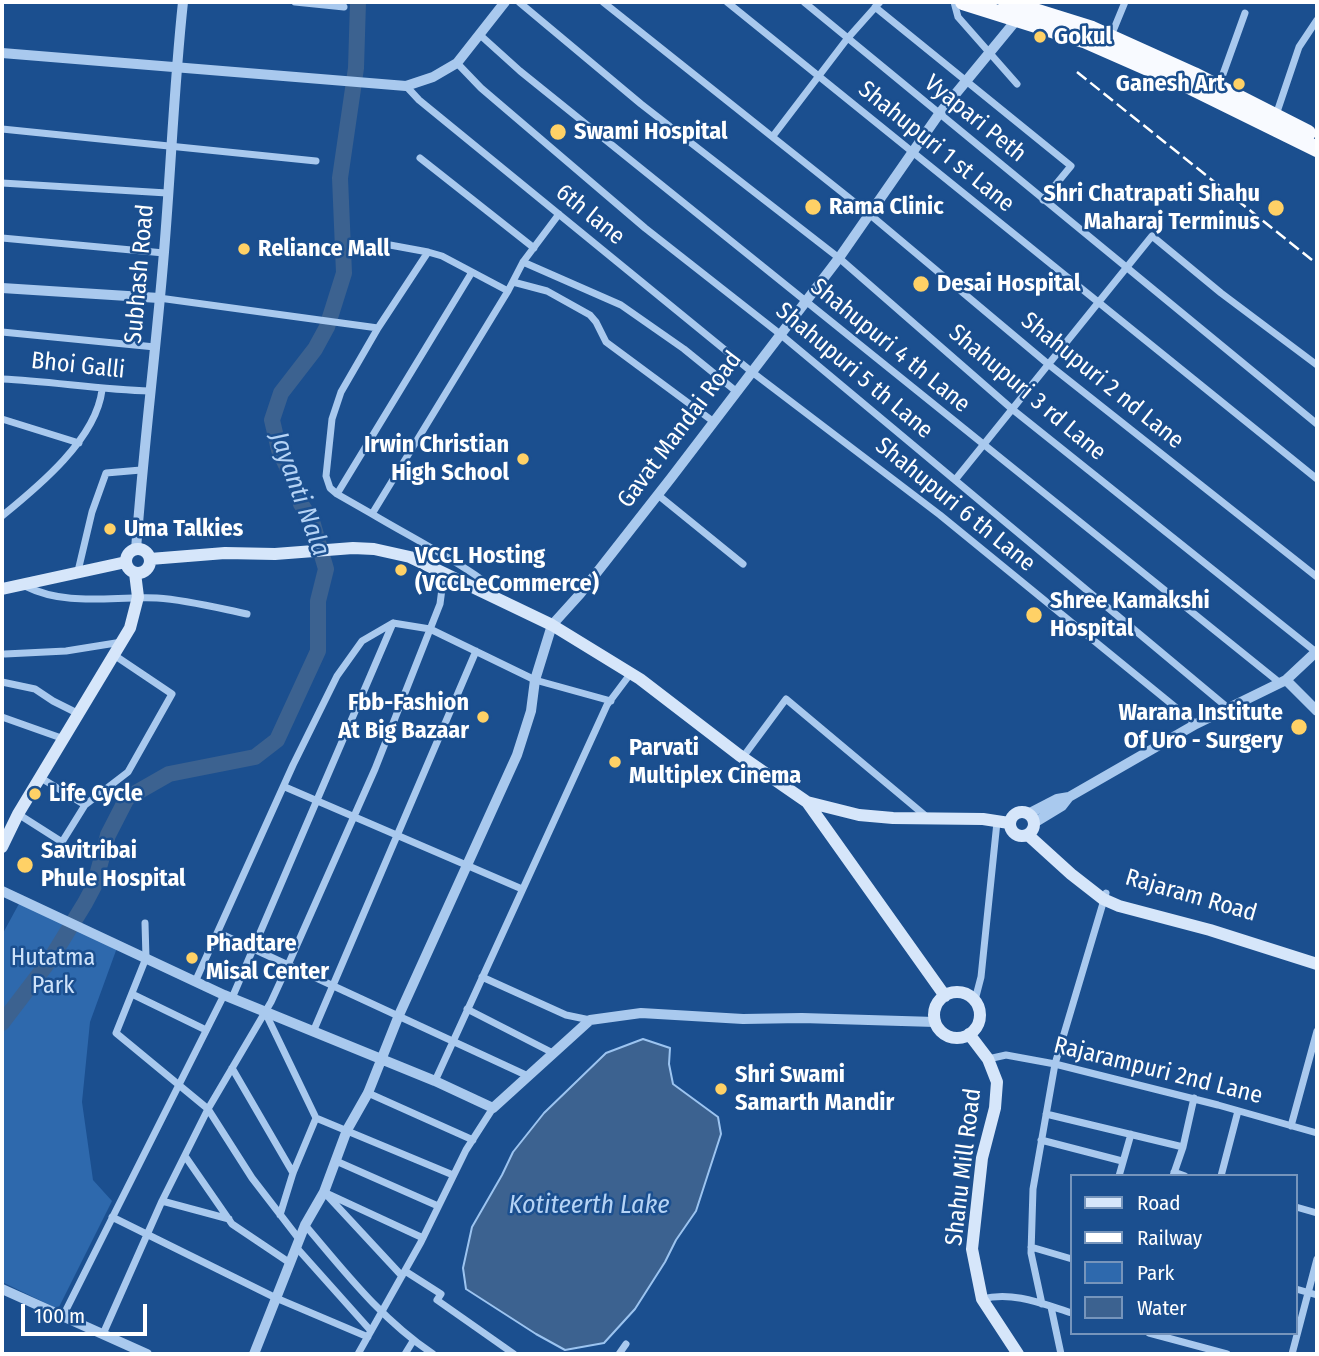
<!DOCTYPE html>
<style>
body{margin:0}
#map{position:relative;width:1319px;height:1356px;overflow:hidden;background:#1b4f8f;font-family:"Fira Sans Condensed",sans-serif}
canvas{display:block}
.frame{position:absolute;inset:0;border:4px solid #fff;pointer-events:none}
.legend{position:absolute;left:1070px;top:1174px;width:228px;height:161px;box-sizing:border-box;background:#1b4f8f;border:2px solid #7695bc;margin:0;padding:9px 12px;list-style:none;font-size:21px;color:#fff}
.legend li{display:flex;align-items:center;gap:14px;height:35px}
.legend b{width:35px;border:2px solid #7695bc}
.scale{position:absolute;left:21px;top:1304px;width:126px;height:32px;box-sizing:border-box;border:4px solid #fff;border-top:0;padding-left:9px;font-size:21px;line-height:24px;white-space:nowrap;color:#fff;-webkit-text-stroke:5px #1b4f8f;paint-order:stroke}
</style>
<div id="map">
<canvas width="1319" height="1356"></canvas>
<div class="frame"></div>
<ul class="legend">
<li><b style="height:9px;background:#d6e6fa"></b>Road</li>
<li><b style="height:9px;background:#fff"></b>Railway</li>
<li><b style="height:19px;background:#2e69ad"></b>Park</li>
<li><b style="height:19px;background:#3c6290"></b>Water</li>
</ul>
<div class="scale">100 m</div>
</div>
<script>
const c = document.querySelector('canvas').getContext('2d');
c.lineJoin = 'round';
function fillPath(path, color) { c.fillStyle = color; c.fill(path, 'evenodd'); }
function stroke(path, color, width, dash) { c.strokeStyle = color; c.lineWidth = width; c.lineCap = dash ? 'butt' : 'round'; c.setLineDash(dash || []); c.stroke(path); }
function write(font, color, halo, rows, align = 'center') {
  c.font = font + ' "Fira Sans Condensed",sans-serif'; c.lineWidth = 5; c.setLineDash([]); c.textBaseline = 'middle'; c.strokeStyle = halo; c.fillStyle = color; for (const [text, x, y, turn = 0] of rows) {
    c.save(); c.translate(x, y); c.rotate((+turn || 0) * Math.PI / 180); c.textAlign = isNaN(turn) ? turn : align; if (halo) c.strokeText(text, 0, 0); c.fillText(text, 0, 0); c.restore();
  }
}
const green = new Path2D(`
 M21 900 118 945 90 1022 82 1102 93 1180 112 1201 58 1309 2 1282V935Z`);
const water = new Path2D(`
 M643 1039 670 1048 669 1064 673 1084 718 1117 721 1134 696 1211 676 1240 665 1262 635 1309 604 1343 565 1350 536 1334 466 1289 463 1268 472 1227 502 1175 513 1152 544 1113 606 1053Z`);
const river = new Path2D(`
 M2 1023 50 960 85 903 94 886 108 835 127 798 169 774 255 757 277 740 318 651V601L326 569 312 521 301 504 297 488 279 450 272 420 281 393 315 349 327 327 344 273 340 178 356 68 358 2`);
const minor = new Path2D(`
 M295 2 344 7
 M519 2 641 104 839 258 1012 409 1316 652
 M603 2 868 213 1048 364 1317 577
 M727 2 1317 479
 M804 2 1317 424
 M954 2 958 17 1017 84
 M875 7 1071 166 1043 200
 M479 34 520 71 1280 683
 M1111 36 1125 2
 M457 63 481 88 645 228 780 334 1228 708
 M406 86 419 100 752 372 940 515 1196 724
 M1218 88 1245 13
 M1276 115 1299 47 1317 20
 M2 129 316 161
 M773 136 847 39 880 2
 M420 158 534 248
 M2 183 167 193
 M2 238 164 253
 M379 243 428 252
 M523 262 621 305 684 349 737 392
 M513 282 547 291 590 315 596 322 606 342 714 422
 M159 298 378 328 428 252 442 256 508 291 523 262 559 214
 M378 328 341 392 332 419 326 476 330 488 337 494 372 514 508 291
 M2 332 155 347
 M2 379C51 381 100 390 150 391
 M2 419 79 443
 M955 480 1152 236 1221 293 1317 365
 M337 494 472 272
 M658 495 743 564
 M372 514C409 536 447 555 481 579L484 592
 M2 516C39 486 96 439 102 390
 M78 571 92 512 106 473 141 470
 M25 586C67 607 112 596 157 598 188 600 218 608 247 614
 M5 654 66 651 122 642
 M2 682 35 689 53 701 79 714
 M2 717 64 739
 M743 757 786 699 928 818
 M41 778 85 805 128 772 172 694 114 655
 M285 787 522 889
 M18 814 62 842 85 805
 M145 923 146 958 116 1033 208 1109 252 1178 299 1239
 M219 933 528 1076
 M482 977 566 1015 590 1020
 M195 982 293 765 337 676 362 641 393 623
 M132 994 206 1030
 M232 998 393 623 430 629 535 680 611 701
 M975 1000 981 977 997 822
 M467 1009 553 1053
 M265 1012 316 1118 453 1175
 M313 1032 476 651
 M988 1059 1006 1055 1055 1064 1218 1105 1317 1133
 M232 1068 293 1173
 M435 1081 607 705 631 673
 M368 1093 473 1140
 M1046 1114 1183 1147
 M1291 1126 1317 1031
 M1041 1140 1122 1161
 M185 1156 232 1224 290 1263
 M336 1161 438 1206
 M1174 1172 1185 1176
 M1119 1176 1131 1134
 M1173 1176 1183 1147 1194 1098
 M1221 1176 1238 1111
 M324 1192 402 1276
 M328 1194 423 1238
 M162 1201 229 1219
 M1296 1207 1317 1213
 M280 1215 293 1173 316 1118
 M112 1217 276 1298 368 1337
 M305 1225C345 1272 381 1319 433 1354
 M296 1247 371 1331
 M1031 1247 1072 1259
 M405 1271 441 1294 437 1300 514 1354
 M1296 1289 1317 1295
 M982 1299C1013 1291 1043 1304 1072 1313
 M1042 1304 1031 1253 1033 1189 1055 1064 1106 893
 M1051 1307 1061 1354
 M63 1316 224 995
 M1149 1333 1227 1354
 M103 1334 162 1201 208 1109 271 1002 288 965 375 769 440 604 444 573
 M358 1354 421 1242 466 1150 493 1108
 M405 1354 413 1341
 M619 1354 626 1344
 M1292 1354 1317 1259`);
const tertiary = new Path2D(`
 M2 53 406 86 433 77 457 63 505 2
 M2 288 159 298
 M136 550C143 450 156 351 164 252 171 168 174 85 183 2
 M1286 680 1317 711
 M1028 814 1057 799 1069 797
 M1034 823 1062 806 1069 797 1196 724 1286 680 1317 651
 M2 891 224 995 435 1081 493 1108 590 1020 641 1013 743 1019 802 1018 935 1022
 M2 1289 147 1354
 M254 1354 305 1225 324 1192 347 1130 368 1093 399 1015 517 755 531 711 535 680 552 625 580 594 671 478 839 258 939 114 1018 18`);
const secondary = new Path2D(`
 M126 561a12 12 0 1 1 24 0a12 12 0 1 1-24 0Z
 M150 559 225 553 275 554 353 548 374 549 410 557 552 625 640 679 739 755 807 802 859 815 893 818 983 819 1009 823
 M2 589 126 562
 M807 802 945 996
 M1010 824a12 12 0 1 1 24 0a12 12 0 1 1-24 0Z
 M1028 835 1071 874 1103 899 1119 906 1210 930 1317 964
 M2 847 18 814 130 628 138 597 135 573
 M934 1015a23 23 0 1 1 46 0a23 23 0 1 1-46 0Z
 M969 1034 988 1059 997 1082 995 1108 982 1158 972 1249 982 1299 1018 1354`);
const trunk = new Path2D(`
 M963 2 1084 40 1191 87 1317 149
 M1006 2 1092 29 1194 75 1308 133`);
const rail = new Path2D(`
 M1077 72 1317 264`);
const markers = [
 [1040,37,7,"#ffd166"],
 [1239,84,7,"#ffd166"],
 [558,132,9,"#ffd166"],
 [813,207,9,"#ffd166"],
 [1276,208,9,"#ffd166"],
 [244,249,7,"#ffd166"],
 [921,284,9,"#ffd166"],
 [523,459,7,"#ffd166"],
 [110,529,7,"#ffd166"],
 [401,570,7,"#ffd166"],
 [1034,615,9,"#ffd166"],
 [483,717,7,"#ffd166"],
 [1299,727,9,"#ffd166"],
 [615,762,7,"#ffd166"],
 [35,794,7,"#ffd166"],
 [25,865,9,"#ffd166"],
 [192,958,7,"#ffd166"],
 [721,1089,7,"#ffd166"]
];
const poiNames = [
 ["Gokul",1054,37],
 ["Ganesh Art",1225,84,"right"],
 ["Swami Hospital",574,132],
 ["Shri Chatrapati Shahu",1260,194,"right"],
 ["Maharaj Terminus",1260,222,"right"],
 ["Rama Clinic",829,207],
 ["Reliance Mall",258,249],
 ["Desai Hospital",937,284],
 ["Irwin Christian",509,445,"right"],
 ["High School",509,473,"right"],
 ["Uma Talkies",124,529],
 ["VCCL Hosting",415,556],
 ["(VCCL eCommerce)",415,584],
 ["Shree Kamakshi",1050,601],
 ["Hospital",1050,629],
 ["Fbb-Fashion",469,703,"right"],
 ["At Big Bazaar",469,731,"right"],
 ["Warana Institute",1283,713,"right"],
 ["Of Uro - Surgery",1283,741,"right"],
 ["Parvati",629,748],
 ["Multiplex Cinema",629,776],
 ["Life Cycle",49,794],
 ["Savitribai",41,851],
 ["Phule Hospital",41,879],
 ["Phadtare",206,944],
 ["Misal Center",206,972],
 ["Shri Swami",735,1075],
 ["Samarth Mandir",735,1103]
];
const streetNames = [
 ["Vyapari Peth",975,119,39],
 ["Shahupuri 1 st Lane",936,147,39],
 ["6th lane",590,215,39],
 ["Subhash Road",140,274,-85],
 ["Shahupuri 4 th Lane",890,346,39],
 ["Bhoi Galli",78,366,6],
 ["Shahupuri 5 th Lane",854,371,40],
 ["Shahupuri 2 nd Lane",1102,381,39],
 ["Shahupuri 3 rd Lane",1027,393,40],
 ["Gavat Mandai Road",680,430,-53],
 ["Shahupuri 6 th Lane",955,505,39],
 ["Rajaram Road",1191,896,16],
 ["Rajarampuri 2nd Lane",1158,1071,14],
 ["Shahu Mill Road",964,1167,-83]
];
const parkNames = [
 ["Hutatma",53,958],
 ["Park",53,986]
];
const waterNames = [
 ["Jayanti Nala",299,494,70],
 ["Kotiteerth Lake",589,1206]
];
fillPath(green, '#2e69ad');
fillPath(water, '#3c6290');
stroke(water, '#9cc4f0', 2);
stroke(river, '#3c6290', 16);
stroke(minor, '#a9c9ee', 7);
stroke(tertiary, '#a9c9ee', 10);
stroke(secondary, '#d6e6fa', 12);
stroke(trunk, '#f8faff', 16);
stroke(rail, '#fff', 2.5, [12, 5]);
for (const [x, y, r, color] of markers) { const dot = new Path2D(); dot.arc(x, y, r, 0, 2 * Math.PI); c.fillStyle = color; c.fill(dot); stroke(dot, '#1b4f8f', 2.5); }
write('bold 24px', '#fff', '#1b4f8f', poiNames, 'left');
write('24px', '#fff', '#1b4f8f', streetNames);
write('24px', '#cfe3fa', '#1b4f8f', parkNames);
write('italic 26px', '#b5d3f5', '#1b4f8f', waterNames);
</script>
